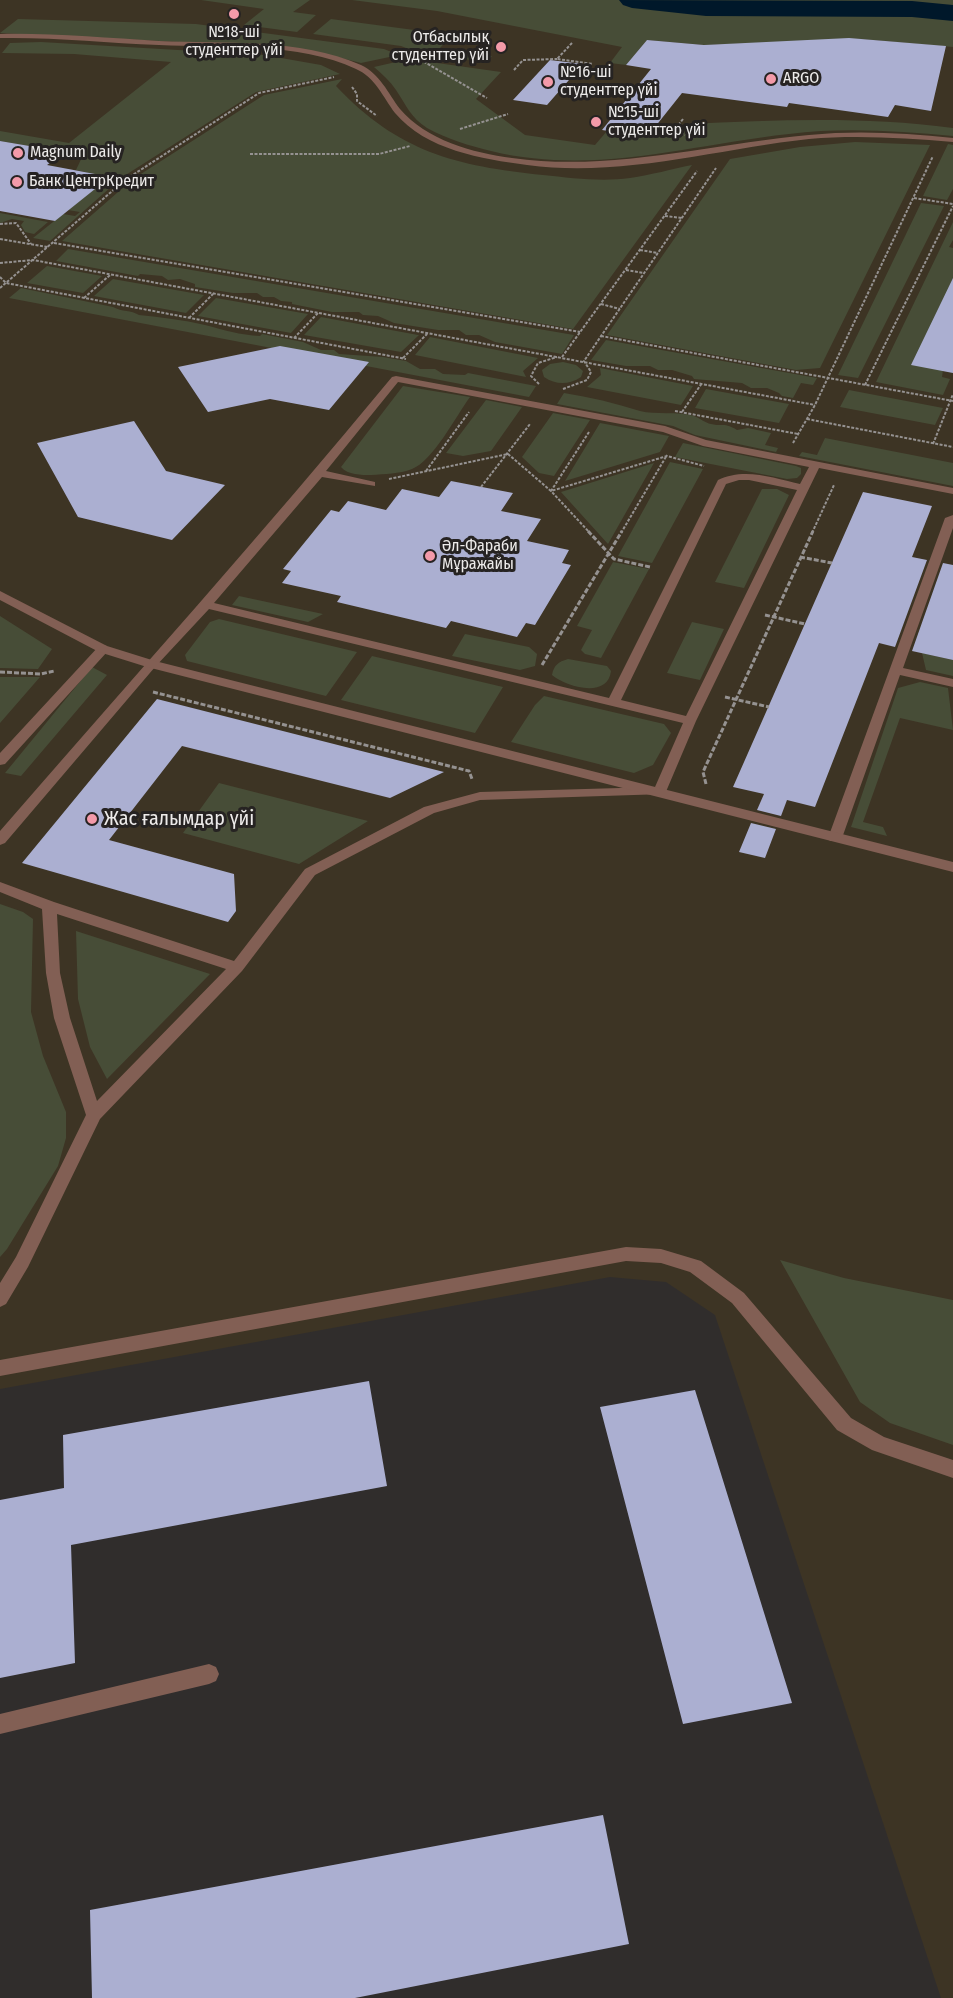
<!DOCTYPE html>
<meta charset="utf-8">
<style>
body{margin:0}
canvas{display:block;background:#302d2c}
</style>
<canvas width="953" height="1998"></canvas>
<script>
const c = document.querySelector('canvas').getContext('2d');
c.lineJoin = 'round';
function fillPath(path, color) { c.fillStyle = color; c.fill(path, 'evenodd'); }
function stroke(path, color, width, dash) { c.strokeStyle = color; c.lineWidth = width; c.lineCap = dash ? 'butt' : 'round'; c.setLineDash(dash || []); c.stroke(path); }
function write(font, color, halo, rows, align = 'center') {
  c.font = font + ' "Fira Sans Condensed",sans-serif'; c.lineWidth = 6; c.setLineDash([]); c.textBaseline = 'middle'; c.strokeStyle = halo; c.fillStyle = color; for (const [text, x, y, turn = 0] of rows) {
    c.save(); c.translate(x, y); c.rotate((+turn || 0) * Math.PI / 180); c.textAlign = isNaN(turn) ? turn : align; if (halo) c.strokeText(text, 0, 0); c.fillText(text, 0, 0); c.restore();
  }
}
const education = new Path2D(`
 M0 0H426L953 20V1998H941L715 1315 666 1282 610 1277 0 1389Z`);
const green = new Path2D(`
 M201 0H310L293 12 316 15 297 32 244 25 264 9Z
 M352 0H953V47L861 39 704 45 647 40 626 65 610 63 622 47 437 11Z
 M18 19 196 24 384 49 399 55 361 63 317 52 259 46 0 33Z
 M331 19 452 35 440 48 492 56 486 62 419 53 401 46 313 34Z
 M41 42 264 55 321 65 340 74 256 92 121 178 50 241 33 238 63 214 75 216 80 212 68 210 104 181 89 178 94 174 76 170 83 155 0 141V131L69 143 171 62 74 54 2 53 10 43Z
 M409 59 501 72 476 99 525 135 595 145 607 131 647 137 658 123 679 136 687 124C777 120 864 116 953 128V136C898 131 844 127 789 134 687 145 595 176 491 151 470 146 447 139 427 128 411 118 406 105 396 90 390 81 382 74 374 67Z
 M342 79 336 86C398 152 456 166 543 175 571 178 602 182 630 178 651 175 672 169 692 165L573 329 62 241 133 179 264 95Z
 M855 142 930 145 820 368 796 370 607 335 730 159 800 147Z
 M948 144 953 145V189L947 200 923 196Z
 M921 203 944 206 858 378 838 375Z
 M0 213 48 222 34 234 25 232 21 225 24 221 12 219 0 223Z
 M953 222V240L949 247 953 248V300L942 377 950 379 943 395 876 382Z
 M68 249 574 335 562 354 495 342 479 335H466L459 330H438L394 323 378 316 363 315 359 312H332L292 304V302L281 301 274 297H263L257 293H233L195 287V284L180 279 168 280 162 276 140 274 138 276 56 261Z
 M47 266 102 276 83 293 27 283Z
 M113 279 204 295 186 313 94 296Z
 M21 288 113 307C122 312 131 310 139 315 161 317 183 320 205 325 224 330 240 335 260 336L262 334 303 342 321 350H334L339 354 383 357 406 361 420 369H435L443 374 465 375 468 373 536 386 529 397 9 298Z
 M216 298 308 314 291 333 198 316Z
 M321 317 418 335H419L401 352 304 335Z
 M430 337 538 358 523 371 526 377 415 355Z
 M606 340 817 378 813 385 801 383 793 398 782 396 779 393 767 388H751L742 383 694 379 692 376 672 370H658L650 366H626L591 360Z
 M563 362 576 365 583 371 581 377C569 385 556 385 544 377L542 370 550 364Z
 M600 368 693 386 681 405 587 387 601 375Z
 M403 386 470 397C456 416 433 461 412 469 399 474 385 474 371 475 361 475 348 475 341 467Z
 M706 389 789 404 779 423 695 408Z
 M849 390 943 408 935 425 840 407Z
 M564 393C590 397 615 403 640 411 655 415 678 411 694 416 700 418 705 423 711 424 723 427 723 422 737 430L748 428 771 433 765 445 778 448 776 452 695 435 673 426 557 404Z
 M486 400 522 407 491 451 463 456 446 453Z
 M553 413 590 420 554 476 539 473 522 457Z
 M600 423 669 436 660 452 565 481Z
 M825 438 953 463V486L799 456 802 452 817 455Z
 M683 443 796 466 801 468V474L797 478 787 479 675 457Z
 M670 462 703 469 652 563 618 556Z
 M654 463 608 544 561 492Z
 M762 489H777L789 495 744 588 715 582Z
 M613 562 649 569 601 658 585 654 581 650 592 630 577 626Z
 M239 596 323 614 308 622 232 605Z
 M0 616 52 649 38 669 0 668Z
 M219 619 357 652 326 696 187 661 185 655 210 622Z
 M692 622 724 629 700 680 667 673Z
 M465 634 529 647 537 654 535 666 520 670 452 656Z
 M922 653 953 660V676L926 670Z
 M372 656 503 687 475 733 341 700Z
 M568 659 607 666 611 671C608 699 566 687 552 675 554 665 558 662 568 659Z
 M92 667 107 675 21 776 5 773Z
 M0 677H40L0 723Z
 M920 682 948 688 953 730 900 718 863 822 883 827 887 836 851 827 898 688Z
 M544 696 664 724 671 733 653 765 634 773 511 742 535 705Z
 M219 783 368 821 299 864 183 833Z
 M0 904 23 912 33 919 31 1012 43 1056 66 1112V1138L58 1166 7 1249 0 1257Z
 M76 931 210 974 107 1079 90 1047 78 999Z
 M780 1260 844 1278 953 1300V1445L890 1423 860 1402Z`);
const river = new Path2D(`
 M619 0 912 1 953 5V21L912 17 706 16 632 8 623 5Z`);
const building = new Path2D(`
 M849 38 946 46 931 111 895 105 888 117 789 103 787 107 682 93 647 137 602 130 651 69 626 65 647 40 704 45Z
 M550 60 583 64 547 105 513 100Z
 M0 141 65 152 47 165 95 174 89 178 105 181 55 221 0 211Z
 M953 278V373L911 365Z
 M280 346 369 362 329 410 270 399 208 412 178 367Z
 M134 421 166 471 225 485 172 540 78 517 37 443Z
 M451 481 513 493 501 511 541 519 527 541 569 550 562 563 571 565 535 625 526 623 517 637 451 621 446 628 417 621 337 602 341 596 282 583 291 571 283 569 331 510 339 512 348 501 386 510 402 489 439 497Z
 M863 492 932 506 912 557 927 560 895 647 879 643 815 807 787 800 781 816 757 810 764 794 733 787Z
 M943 563 953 565V660L912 651Z
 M157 699 444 772 390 798 182 746 109 840 234 874 236 911 228 922 22 863Z
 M751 823 776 829 765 858 739 852Z
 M369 1381 387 1486 71 1545 75 1663 0 1678V1500L64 1488 63 1435Z
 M695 1390 792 1703 683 1724 600 1407Z
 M603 1815 629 1944 355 1998H92L90 1910Z`);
const pathFar1 = new Path2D(`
 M572 43 557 59 593 64
 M412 55 487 98
 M514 70 523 60 557 59
 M352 87 357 94V101L377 116
 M683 119 676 128 685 135
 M460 129 508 114
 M250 154H379L410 146
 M914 198 953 204
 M665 216 682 218
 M0 224 16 223 31 244
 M0 239 48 247
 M54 243 580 332
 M640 250 658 253
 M0 263 33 260 815 405
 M626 270 644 273
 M0 277 6 283 406 359
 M0 288 125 180 259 93 334 77
 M84 298 110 275
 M601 304 620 309
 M189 318 213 294
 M601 336 953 401
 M294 338 318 313
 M562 357 697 171
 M403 358 427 334
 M539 384 531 376 538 363 557 357
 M865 385 953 206
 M563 389 587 380 591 372 584 361 716 168
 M675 411 798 434
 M682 412 702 383
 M807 419 953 447
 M589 432 551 491 590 533
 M793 443 815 405 933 156
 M933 444 953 394
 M426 471 469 412
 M389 479 508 454 551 491 667 456 704 466
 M481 487 530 424
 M621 533 667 455
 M812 533 834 485`);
const path = new Path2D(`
 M588 531 614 559 650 567
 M800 557 832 563
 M765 615 805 624
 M542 665 622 531
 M0 672 41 674 54 671
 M153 692 469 771 472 779
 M725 697 769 707
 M706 784 703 772 813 531`);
const lane = new Path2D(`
 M396 376 665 426 706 440 953 488V494L819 468 696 721 665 794 480 800 434 813 315 875 242 971 100 1119 28 1267 6 1304 0 1307V1283L16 1257 86 1115 54 1018 46 973 42 909 0 892V882L54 902 234 961 305 869 424 807 480 792 655 787 683 723 209 609 155 667 5 843 0 845V831C131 680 265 531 392 377ZM398 382 663 432 703 446 809 467 800 484C774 478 744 467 718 480L609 698 214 603 322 477 375 486V482L326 471ZM749 480 797 490 686 716 621 700 726 484 739 480ZM57 914 226 969 97 1101 70 1018 60 973Z
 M953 515V528L903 668 953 679V687L900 675 842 838 840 841H830L828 838 945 518Z
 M103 645 107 646V652L5 764 0 765V753L99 646Z
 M209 1664 216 1667 219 1674 216 1681 209 1684 0 1734V1714Z`);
const street = new Path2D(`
 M0 34C53 33 106 38 159 41 225 44 299 38 361 65 380 74 388 93 400 109 426 140 473 153 512 158 612 172 709 144 809 135 857 130 905 133 953 138V142C905 138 857 135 809 139 716 149 621 178 527 165 482 159 426 150 395 113 383 97 375 77 356 69 299 42 221 48 159 45 106 43 53 37 0 38Z
 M0 591 107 646 155 661 953 862V872L147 667 99 652 0 600Z
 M626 1247 661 1249 701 1261 744 1293 851 1418 884 1437 953 1460V1478L872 1450 837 1430 732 1303 690 1272 661 1263 626 1261 0 1376V1360Z`);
const markers = [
 [234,14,6,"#f39aa9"],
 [501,47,6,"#f39aa9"],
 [771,79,6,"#f39aa9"],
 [548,82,6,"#f39aa9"],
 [596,122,6,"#f39aa9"],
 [18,153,6,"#f39aa9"],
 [17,182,6,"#f39aa9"],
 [430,556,6,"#f39aa9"],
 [92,819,6,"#f39aa9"]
];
const farPoinames = [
 ["№18-ші",234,33,"center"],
 ["студенттер үйі",234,51,"center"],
 ["Отбасылық",489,38,"right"],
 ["студенттер үйі",489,56,"right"],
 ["№16-ші",560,73],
 ["студенттер үйі",560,91],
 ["ARGO",783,79],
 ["№15-ші",608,113],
 ["студенттер үйі",608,131],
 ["Magnum Daily",30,153],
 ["Банк ЦентрКредит",29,182],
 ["Әл-Фараби",442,547],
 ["Мұражайы",442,565]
];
const poiNames = [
 ["Жас ғалымдар үйі",104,819]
];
fillPath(education, '#3d3424');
fillPath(green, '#474d37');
fillPath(river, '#00182a');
fillPath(building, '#abafd1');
stroke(pathFar1, '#959291', 2, [3, 1.5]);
stroke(path, '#959291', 3, [5, 2]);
fillPath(lane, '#825f54');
fillPath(street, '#825f54');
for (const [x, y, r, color] of markers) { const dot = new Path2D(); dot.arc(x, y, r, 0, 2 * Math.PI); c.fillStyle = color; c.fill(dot); stroke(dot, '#262322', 2); }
write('16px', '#edebea', '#262322', farPoinames, 'left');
write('20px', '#edebea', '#262322', poiNames, 'left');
</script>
